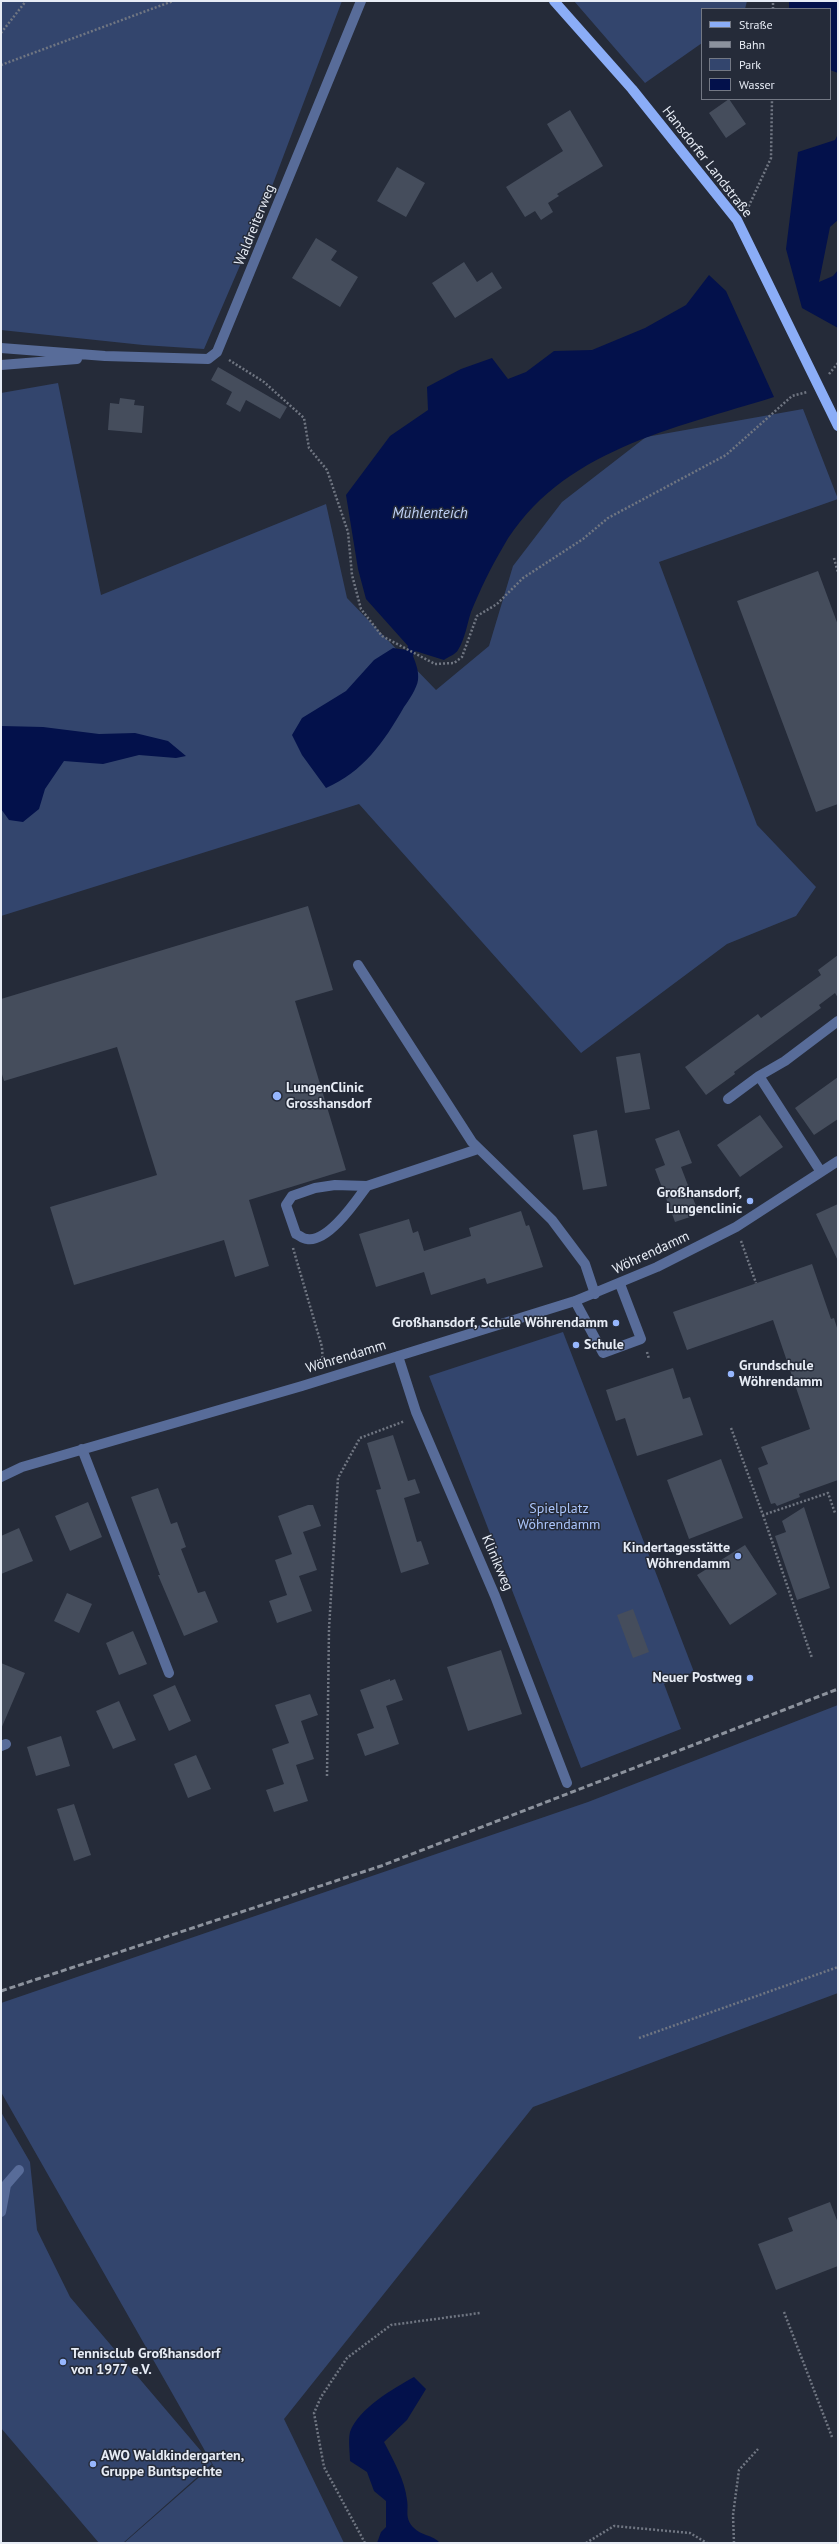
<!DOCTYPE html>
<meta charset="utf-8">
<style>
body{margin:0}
#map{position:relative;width:839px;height:2544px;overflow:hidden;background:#252b39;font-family:"PT Sans",sans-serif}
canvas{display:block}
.frame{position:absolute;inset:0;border:2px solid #e7ecf5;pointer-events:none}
.legend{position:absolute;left:701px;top:8px;width:130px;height:92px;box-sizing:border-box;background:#252b39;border:1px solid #737884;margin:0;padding:5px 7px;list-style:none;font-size:12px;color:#e7ecf5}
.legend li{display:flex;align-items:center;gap:8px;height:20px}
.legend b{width:20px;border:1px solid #737884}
</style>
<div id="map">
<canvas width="839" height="2544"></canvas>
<div class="frame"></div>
<ul class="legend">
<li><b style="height:5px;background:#8badf7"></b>Straße</li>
<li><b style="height:5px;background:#8c929d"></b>Bahn</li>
<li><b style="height:11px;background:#33456d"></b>Park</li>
<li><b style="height:11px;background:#03114b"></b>Wasser</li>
</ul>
</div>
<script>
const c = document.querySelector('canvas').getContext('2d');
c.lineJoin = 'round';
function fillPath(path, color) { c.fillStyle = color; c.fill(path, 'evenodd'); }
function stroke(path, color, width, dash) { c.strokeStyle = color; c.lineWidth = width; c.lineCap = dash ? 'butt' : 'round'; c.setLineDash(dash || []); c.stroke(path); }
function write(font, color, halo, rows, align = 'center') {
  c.font = font + ' "PT Sans",sans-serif'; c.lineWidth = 3; c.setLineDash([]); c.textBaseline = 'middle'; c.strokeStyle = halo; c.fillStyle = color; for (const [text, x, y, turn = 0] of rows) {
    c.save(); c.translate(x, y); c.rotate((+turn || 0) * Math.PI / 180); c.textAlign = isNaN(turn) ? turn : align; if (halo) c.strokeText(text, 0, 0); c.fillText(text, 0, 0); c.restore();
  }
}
const green = new Path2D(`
 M1 1H342L257 226 204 349 143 345 1 330Z
 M574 1H747L745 9H702V43L645 83Z
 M58 383 101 595 326 504 347 598 436 690 489 646 513 566 562 502 646 437 803 409 838 499 659 562 757 825 816 887 796 916 727 944 581 1053 359 804 1 916V393Z
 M563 1332 694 1672 664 1684 681 1729 581 1768 429 1376Z
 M838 1705V1993L533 2107 284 2419 344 2543H124L213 2465 1 2092V2003L588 1802Z
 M1 2112 30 2162 37 2230 70 2297 212 2464 123 2543H99L1 2428Z`);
const water = new Path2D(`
 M789 1H838V73L830 70V9H789Z
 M838 134V220L830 227 819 282 833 276 838 270V328L802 308 786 249 798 152 835 140Z
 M709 275 726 291 774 397C676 428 559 450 503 547 491 567 480 590 471 612 467 624 465 639 458 650 456 654 448 657 444 660L415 651 413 656C416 664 419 671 418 680 417 688 409 700 404 707 384 742 363 772 326 788L302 755 292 735 302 718 346 691 374 660 393 648 407 650 408 646 366 599 358 569 346 495 390 436 428 410 427 387 461 369 492 358 508 379 526 372 554 351 592 350 645 328 686 305Z
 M2 726 43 727 99 734 135 733 168 741 186 756 176 758 139 755 103 764 64 761 45 789 39 809 23 822 9 820 1 809Z
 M414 2377 426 2389 407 2420 384 2442C393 2460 405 2480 407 2500 409 2511 404 2518 414 2528 420 2535 433 2535 440 2543H377L381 2532 386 2527V2501L374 2491 367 2472 350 2461C350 2453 348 2440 350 2432 359 2408 393 2389 414 2377Z`);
const building = new Path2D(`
 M729 99 746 124 726 138 709 113Z
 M570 110 603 166 557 194 559 196 548 203 553 212 541 220 535 211 525 217 506 187 563 151 547 124Z
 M397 167 425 183 406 217 377 201Z
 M316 238 337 251 331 260 358 277 340 307 292 278Z
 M464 262 477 282 492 272 502 288 455 318 432 283Z
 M218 367 287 407 280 419 246 400 240 412 226 404 232 392 211 380Z
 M120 398 135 400 134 405 144 406 142 433 108 430 110 403 119 404Z
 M818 571 838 625V804L816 812 737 601Z
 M308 906 333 990 295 1001 346 1170 249 1200 269 1266 235 1277 224 1240 74 1285 50 1207 157 1175 117 1047 4 1081 1 1071V999Z
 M838 955V998L835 993 819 1005 821 1008 734 1072 735 1074 706 1095 685 1067 758 1014 761 1018 821 975 818 970Z
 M640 1053 650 1109 625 1113 616 1057Z
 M838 1077V1119L814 1135 795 1108Z
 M760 1115 783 1147 740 1177 717 1145Z
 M597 1130 607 1186 583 1190 573 1135Z
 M679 1130 692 1163 681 1167 699 1214 675 1222 655 1169 665 1165 655 1139Z
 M838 1204V1261L816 1214Z
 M521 1211 526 1226 529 1225 543 1267 487 1284 485 1278 431 1295 424 1272 376 1287 359 1234 409 1219 413 1233 418 1231 424 1251 471 1236 469 1228Z
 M812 1264 831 1319 834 1318 838 1331V1480L799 1494 800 1497 777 1506 775 1503 771 1504 758 1468 768 1464 761 1447 810 1429 773 1320 687 1350 673 1312Z
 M673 1368 683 1399 690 1397 703 1435 637 1456 625 1418 616 1421 606 1390Z
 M393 1435 408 1481 415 1479 420 1493 404 1498 417 1542 421 1541 429 1564 401 1573 376 1490 381 1489 367 1443Z
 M721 1459 743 1518 689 1539 667 1480Z
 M158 1488 171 1524 177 1522 186 1547 181 1549 198 1593 205 1591 218 1622 184 1636 158 1575H160L131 1497Z
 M88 1502 102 1537 70 1551 55 1516Z
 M308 1505H313L321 1526 303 1532 317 1570 299 1576 312 1611 277 1623 269 1601 287 1595 275 1560 292 1554 278 1516Z
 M804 1507 830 1588 797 1600 775 1536 786 1532 782 1521Z
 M19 1528 33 1561 1 1574V1536Z
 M745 1545 777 1594 730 1625 697 1575Z
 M67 1593 92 1604 79 1633 54 1621Z
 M633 1609 649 1652 633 1658 617 1615Z
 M133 1631 147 1664 119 1675 106 1643Z
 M501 1650 522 1714 468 1731 447 1667Z
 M1 1663 25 1673 1 1729Z
 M390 1679V1681L395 1679 403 1700 386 1706 399 1744 365 1756 357 1734 374 1728 360 1690Z
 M175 1685 191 1721 169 1731 153 1695Z
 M310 1694 318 1715 301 1721 314 1759 296 1765 308 1801 274 1812 266 1790 284 1784 272 1749 289 1743 275 1705Z
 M119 1701 136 1740 113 1749 96 1711Z
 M61 1736 70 1766 36 1776 27 1747Z
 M196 1755 211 1789 188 1798 174 1764Z
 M74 1804 91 1855 74 1861 57 1809Z
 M830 2202 838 2223V2266L776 2290 758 2244 793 2231 788 2218Z`);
const path = new Path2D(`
 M773 9V1
 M1 33 26 1
 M1 65 173 1
 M747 210 771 158 772 99
 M229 360 264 382 304 418 309 448 327 470 348 532 352 575 361 609 382 636 435 664 454 663 462 657 477 616 497 604 523 578 583 539 608 518 726 455 792 396 807 392
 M829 374 838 363
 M834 558 838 573
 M741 1241 756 1283
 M293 1248 322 1347 323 1365
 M647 1352 649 1359
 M731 1428 763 1515 828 1493 835 1513
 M763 1515 812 1658
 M327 1776 329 1629 338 1478 360 1438 405 1421
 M639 2038 838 1967
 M784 2312 832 2437
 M365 2543 324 2467 314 2413 321 2397 347 2358 391 2325 480 2313
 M586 2543 614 2526 690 2533 707 2543
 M734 2543 733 2515 739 2470 758 2449`);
const minor = new Path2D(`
 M1 348 105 356 208 359 217 352 361 1
 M1 365 77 359
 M358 965 472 1142 552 1220 585 1264 595 1294
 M759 1076 785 1061 838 1021
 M728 1099 759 1076 821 1172
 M367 1186C356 1201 328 1243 307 1239 303 1239 299 1235 296 1234L286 1205 292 1196 315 1188 335 1185 367 1186 478 1149
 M575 1301 603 1353 641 1339 620 1284
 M398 1356 416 1412 495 1596 567 1783
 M82 1449 169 1673
 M1 1477 22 1467 302 1386 575 1301 657 1267 736 1227 838 1161
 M1 1746 6 1744
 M1 2212 6 2185 19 2170`);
const major = new Path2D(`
 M554 1 632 89 737 220 838 426`);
const rail = new Path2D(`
 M1 1991 381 1866 838 1689`);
const markers = [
 [277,1096,5,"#96b6fd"],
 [750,1201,4,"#96b6fd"],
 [616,1323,4,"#96b6fd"],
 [576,1345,4,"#96b6fd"],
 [731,1374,4,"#96b6fd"],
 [738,1556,4,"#96b6fd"],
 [750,1678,4,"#96b6fd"],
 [63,2362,4,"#96b6fd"],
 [93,2464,4,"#96b6fd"]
];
const streetNames = [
 ["Hansdorfer Landstraße",707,162,52],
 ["Waldreiterweg",255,225,-68],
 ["Wöhrendamm",651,1253,-25],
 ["Wöhrendamm",346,1357,-17],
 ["Klinikweg",497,1563,67]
];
const poiNames = [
 ["LungenClinic",286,1088],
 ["Grosshansdorf",286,1104],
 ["Großhansdorf,",742,1193,"right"],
 ["Lungenclinic",742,1209,"right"],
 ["Großhansdorf, Schule Wöhrendamm",608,1323,"right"],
 ["Schule",584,1345],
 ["Grundschule",739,1366],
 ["Wöhrendamm",739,1382],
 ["Kindertagesstätte",730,1548,"right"],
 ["Wöhrendamm",730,1564,"right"],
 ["Neuer Postweg",742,1678,"right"],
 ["Tennisclub Großhansdorf",71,2354],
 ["von 1977 e.V.",71,2370],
 ["AWO Waldkindergarten,",101,2456],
 ["Gruppe Buntspechte",101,2472]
];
const parkNames = [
 ["Spielplatz",559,1509],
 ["Wöhrendamm",559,1525]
];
const waterNames = [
 ["Mühlenteich",430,514]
];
fillPath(green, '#33456d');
fillPath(water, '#03114b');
fillPath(building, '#454d5c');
stroke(path, '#707682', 2.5, [2, 2]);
stroke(minor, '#586c99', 10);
stroke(major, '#8badf7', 10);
stroke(rail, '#8c929d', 3, [6, 3]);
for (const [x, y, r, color] of markers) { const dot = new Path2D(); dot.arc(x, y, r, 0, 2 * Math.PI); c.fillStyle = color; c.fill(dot); stroke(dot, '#252b39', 1.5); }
write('14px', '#e7ecf5', '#252b39', streetNames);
write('bold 14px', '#e7ecf5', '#252b39', poiNames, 'left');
write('14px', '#abc5fb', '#252b39', parkNames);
write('italic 15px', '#bfd1f6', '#252b39', waterNames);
</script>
